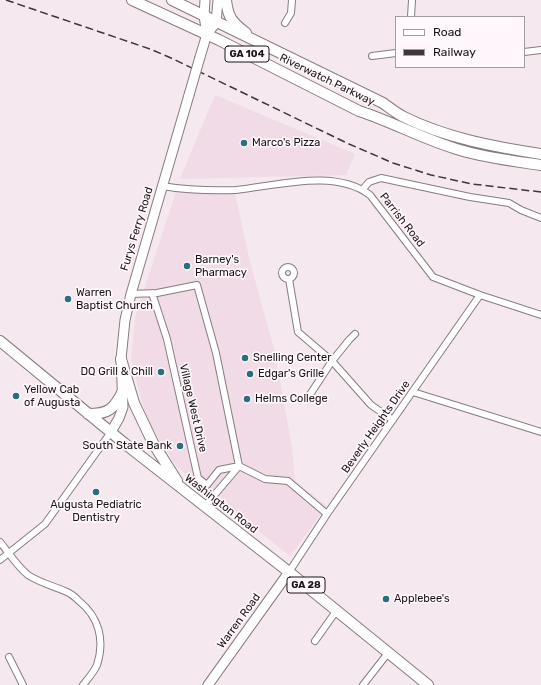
<!DOCTYPE html>
<style>
body{margin:0}
#map{position:relative;width:541px;height:685px;overflow:hidden;background:#f5e8ee;font-family:Rubik,sans-serif}
canvas{display:block}
.legend{position:absolute;left:395px;top:16px;width:130px;height:52px;box-sizing:border-box;background:#fff7fb;border:1px solid #a39da0;margin:0;padding:5px 7px;list-style:none;font-size:12px;color:#1a1618}
.legend li{display:flex;align-items:center;gap:8px;height:20px}
.legend b{width:20px;border:1px solid #a39da0}
</style>
<div id="map">
<canvas width="541" height="685"></canvas>
<ul class="legend">
<li><b style="height:5px;background:#fff"></b>Road</li>
<li><b style="height:5px;background:#3c373a"></b>Railway</li>
</ul>
</div>
<script>
const c = document.querySelector('canvas').getContext('2d');
c.lineJoin = 'round';
function fillPath(path, color) { c.fillStyle = color; c.fill(path, 'evenodd'); }
function stroke(path, color, width, dash) { c.strokeStyle = color; c.lineWidth = width; c.lineCap = dash ? 'butt' : 'round'; c.setLineDash(dash || []); c.stroke(path); }
function write(font, color, halo, rows, align = 'center') {
  c.font = font + ' Rubik,sans-serif'; c.lineWidth = 3.5; c.setLineDash([]); c.textBaseline = 'middle'; c.strokeStyle = halo; c.fillStyle = color; for (const [text, x, y, turn = 0] of rows) {
    c.save(); c.translate(x, y); c.rotate((+turn || 0) * Math.PI / 180); c.textAlign = isNaN(turn) ? turn : align; if (halo) c.strokeText(text, 0, 0); c.fillText(text, 0, 0); c.restore();
  }
}
const built = new Path2D(`
 M215 95 355 154 346 175 180 179Z
 M176 192 235 194 250 262 274 349 292 448 295 481 327 506 290 556 176 466 147 420 131 360 135 317Z`);
const street = new Path2D(`
 M411 17 412 0
 M285 23 291 13 292 0
 M524 52 541 50
 M372 56 396 53
 M162 186C187 190 211 191 236 190 276 186 335 168 370 195L433 277 480 295 541 315
 M363 189 369 182 381 178 470 197 509 203 521 210 541 218
 M282 273a6 6 0 1 1 12 0a6 6 0 1 1-12 0Z
 M289 279 298 332 332 361 371 405 393 420
 M152 293 167 339 198 478 207 485 219 470 239 466 265 479 288 481 327 514
 M131 294 157 293 197 285 216 353 239 466
 M413 392 541 432
 M309 396 332 361 349 340 355 334
 M205 506 239 466
 M0 542C9 553 17 566 28 575 40 583 54 586 67 592 72 594 76 598 79 601 99 617 105 640 97 665 94 672 88 679 83 685
 M0 560 45 524 111 432
 M289 572 327 514 480 295
 M315 641 337 610
 M9 657 23 685
 M363 685 388 653`);
const secondary = new Path2D(`
 M205 0 204 16 207 34
 M200 57 207 34 216 23 218 0
 M111 432 119 418 123 407 121 359 125 320 131 294 189 95
 M208 685 289 572`);
const primary = new Path2D(`
 M132 0 219 40 359 111C393 122 425 140 460 150 486 158 514 161 541 165
 M172 0 383 103C390 108 396 113 404 117 446 138 495 147 541 154
 M226 0C228 18 232 22 246 33
 M0 341 124 443 289 572 428 685
 M121 359 134 403 153 443 177 481
 M88 414C109 414 114 409 123 391`);
const rail = new Path2D(`
 M6 0 150 49 171 58 349 144 393 163 431 175 472 184 541 192`);
const secondaryBridge = new Path2D(`
 M189 95 200 57`);
const markers = [
 [244,143,4,"#296f7d"],
 [187,266,4,"#296f7d"],
 [68,299,4,"#296f7d"],
 [245,358,4,"#296f7d"],
 [161,372,4,"#296f7d"],
 [250,374,4,"#296f7d"],
 [16,396,4,"#296f7d"],
 [247,399,4,"#296f7d"],
 [180,446,4,"#296f7d"],
 [96,492,4,"#296f7d"],
 [386,599,4,"#296f7d"]
];
const shields = [
 [247,54,44],
 [306,585,38]
];
const shieldNames = [
 ["GA 104",247,54],
 ["GA 28",306,585]
];
const streetNames = [
 ["Riverwatch Parkway",327,80,26],
 ["Parrish Road",402,220,52],
 ["Furys Ferry Road",137,229,-73],
 ["Village West Drive",193,408,77],
 ["Beverly Heights Drive",376,427,-55],
 ["Washington Road",221,504,38],
 ["Warren Road",239,621,-54]
];
const poiNames = [
 ["Marco's Pizza",252,143],
 ["Barney's",195,260],
 ["Pharmacy",195,273],
 ["Warren",76,293],
 ["Baptist Church",76,306],
 ["Snelling Center",253,358],
 ["DQ Grill & Chill",153,372,"right"],
 ["Edgar's Grille",258,374],
 ["Yellow Cab",24,390],
 ["of Augusta",24,403],
 ["Helms College",255,399],
 ["South State Bank",172,446,"right"],
 ["Augusta Pediatric",96,505,"center"],
 ["Dentistry",96,518,"center"],
 ["Applebee's",394,599]
];
fillPath(built, '#f0dbe6');
stroke(street, '#877b81', 8);
stroke(secondary, '#877b81', 11);
stroke(primary, '#877b81', 12);
stroke(street, '#fff', 6);
stroke(secondary, '#fff', 9);
stroke(primary, '#fff', 10);
stroke(rail, '#3c373a', 1.5, [8, 4]);
stroke(secondaryBridge, '#877b81', 11, []);
stroke(secondaryBridge, '#fff', 9);
for (const [x, y, r, color] of markers) { const dot = new Path2D(); dot.arc(x, y, r, 0, 2 * Math.PI); c.fillStyle = color; c.fill(dot); stroke(dot, '#fff7fb', 1.5); }
for (const [x, y, w] of shields) { const box = new Path2D(); box.roundRect(x - w / 2, y - 8, w, 16, 3); c.fillStyle = '#fff7fb'; c.fill(box); stroke(box, '#1a1618', 1); }
write('bold 10px', '#1a1618', null, shieldNames);
write('11px', '#1a1618', '#fff7fb', streetNames);
write('11px', '#1a1618', '#fff7fb', poiNames, 'left');
</script>
